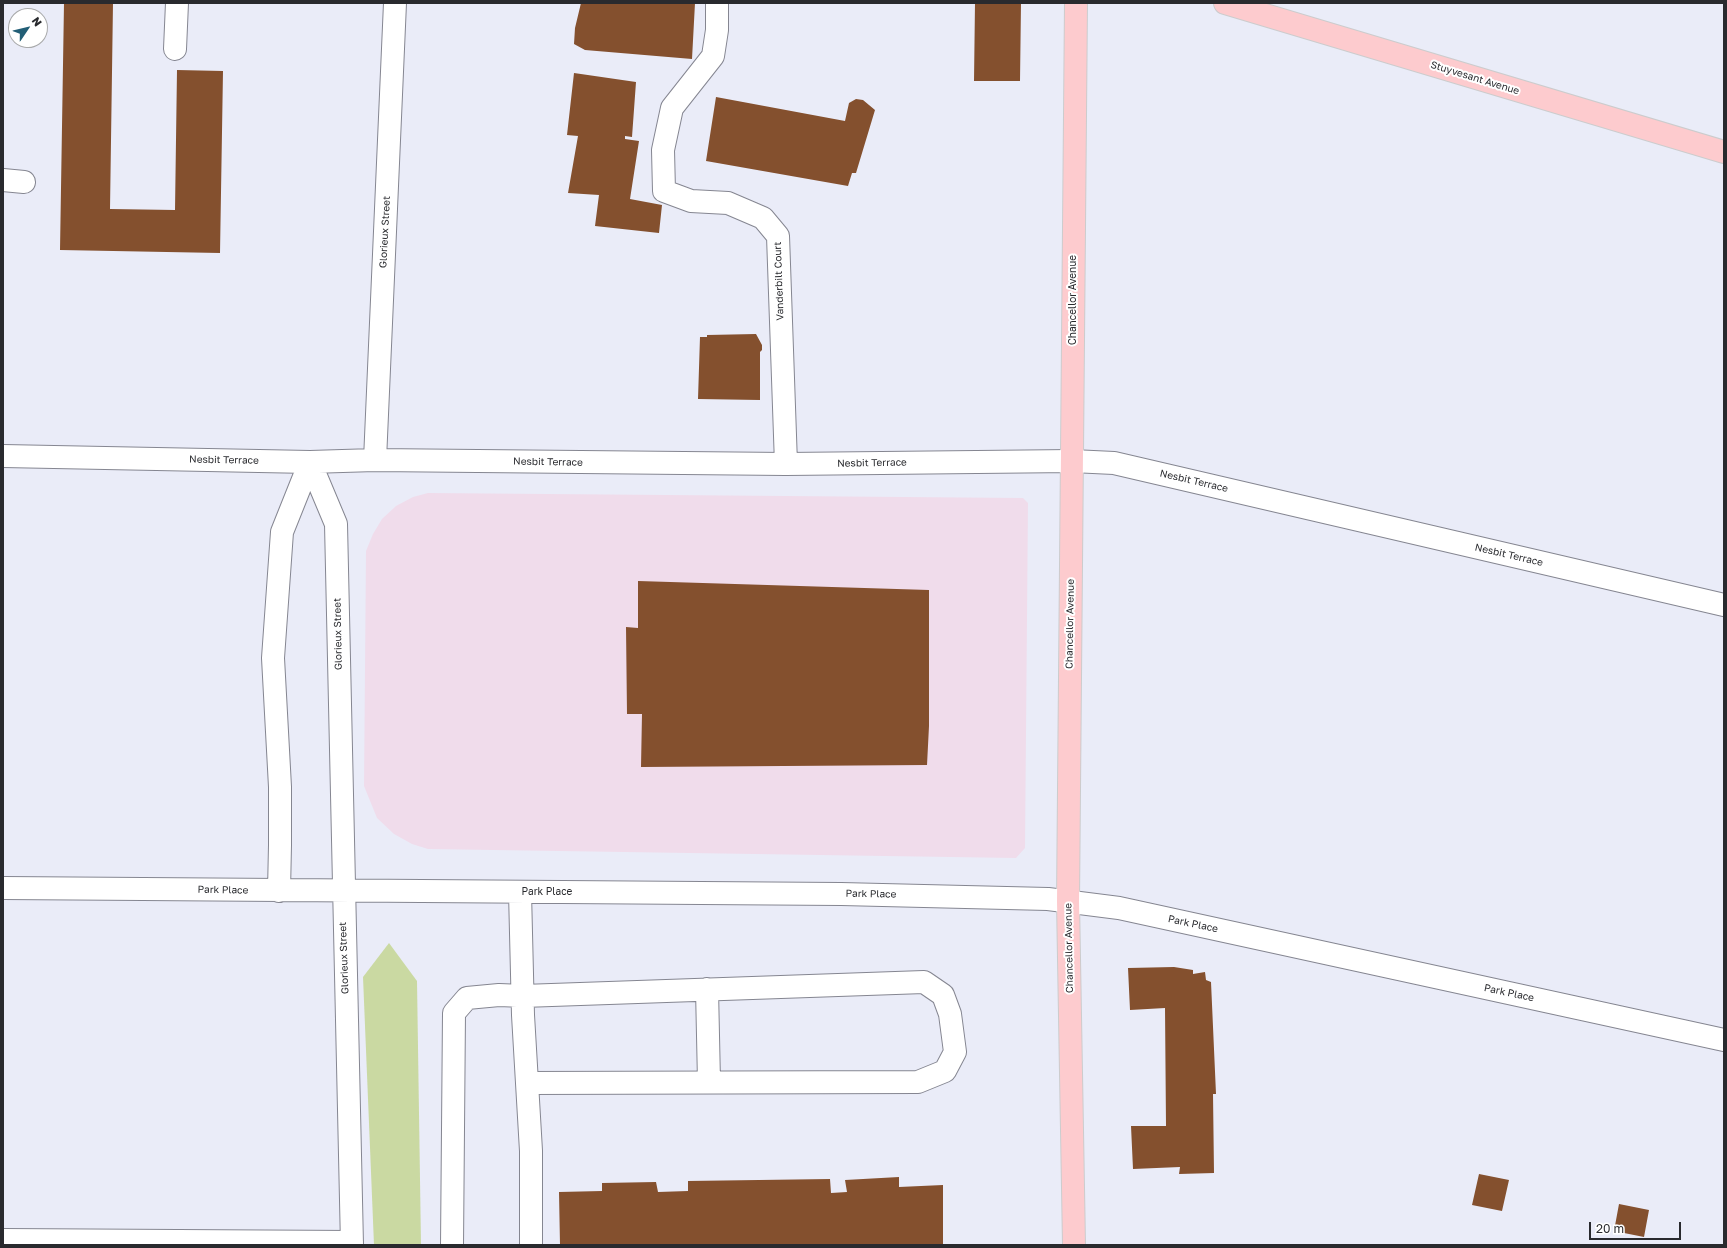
<!DOCTYPE html>
<style>
body{margin:0}
#map{position:relative;width:1727px;height:1248px;overflow:hidden;background:#eaecf8;font-family:"Golos Text",sans-serif}
canvas{display:block}
.frame{position:absolute;inset:0;border:4px solid #292a2e;pointer-events:none}
.north{position:absolute;left:8px;top:8px;width:40px;height:40px;box-sizing:border-box;background:#fff;border:1px solid #a9aaab;border-radius:50%;rotate:55deg;font-size:11px;font-weight:700;line-height:16px;text-align:center;color:#292a2e}
.north::after{content:'';display:block;margin:auto;width:14px;height:18px;background:#225e76;clip-path:polygon(50% 0,100% 100%,50% 72%,0 100%)}
.scale{position:absolute;left:1589px;top:1222px;width:92px;height:18px;box-sizing:border-box;border:2px solid #292a2e;border-top:0;padding-left:5px;font-size:12px;line-height:14px;white-space:nowrap;color:#292a2e;-webkit-text-stroke:3px #fff;paint-order:stroke}
</style>
<div id="map">
<canvas width="1727" height="1248"></canvas>
<div class="frame"></div>
<div class="north">N</div>
<div class="scale">20 m</div>
</div>
<script>
const c = document.querySelector('canvas').getContext('2d');
c.lineJoin = 'round';
function fillPath(path, color) { c.fillStyle = color; c.fill(path, 'evenodd'); }
function stroke(path, color, width, dash) { c.strokeStyle = color; c.lineWidth = width; c.lineCap = dash ? 'butt' : 'round'; c.setLineDash(dash || []); c.stroke(path); }
function write(font, color, halo, rows, align = 'center') {
  c.font = font + ' "Golos Text",sans-serif'; c.lineWidth = 4; c.setLineDash([]); c.textBaseline = 'middle'; c.strokeStyle = halo; c.fillStyle = color; for (const [text, x, y, turn = 0] of rows) {
    c.save(); c.translate(x, y); c.rotate((+turn || 0) * Math.PI / 180); c.textAlign = isNaN(turn) ? turn : align; if (halo) c.strokeText(text, 0, 0); c.fillText(text, 0, 0); c.restore();
  }
}
const education = new Path2D(`
 M428 493 1023 498 1028 503 1025 848 1016 858 428 849 412 844 394 834 377 818 364 786 366 551 373 534 382 519 396 506 413 497Z`);
const green = new Path2D(`
 M389 943 417 981 421 1245H374L363 977Z`);
const building = new Path2D(`
 M64 3H113L110 209 175 210 177 70 223 71 220 253 60 250Z
 M581 3H695L692 59 585 50 574 44 575 28Z
 M975 3H1021L1020 81H974Z
 M574 73 636 82 632 137 625 136V139L639 141 630 199 662 205 659 233 595 226 599 195 568 193 578 136 567 135Z
 M716 97 845 121 849 103 856 99 863 100 875 110 856 173H852L848 186 706 161Z
 M756 334 762 345V350L760 352V400L698 399 700 337H707V335Z
 M638 581 929 590V726L927 765 641 767 642 714H627L626 627 638 628Z
 M1174 967 1193 970V974L1205 972 1206 980 1211 982 1216 1094H1213L1214 1173 1179 1174 1180 1167 1133 1169 1131 1126H1166L1165 1008 1130 1010 1128 968Z
 M1479 1174 1509 1180 1502 1211 1472 1205Z
 M899 1177V1187L943 1185V1245H560L559 1192 602 1191V1183L656 1182 658 1192 688 1191V1181L830 1179 831 1193 847 1192 845 1180Z
 M1619 1204 1649 1210 1644 1237 1614 1231Z`);
const minor = new Path2D(`
 M717 3V30L713 56 672 108 663 150 664 191 691 201 728 203 763 218 778 236 786 464
 M175 49 177 3
 M3 180 24 182
 M3 456 310 462 375 460 786 464 1072 461 1114 463 1724 605
 M375 460 395 3
 M310 462 336 524 352 1245
 M3 888 841 894 1048 899 1119 908 1724 1040
 M279 891 280 845V787L273 658 282 532 310 462
 M520 892 523 1015 531 1151V1245
 M707 989 709 1082
 M3 1240 352 1242
 M452 1245 454 1013 467 998 499 995 523 996 924 982 943 995 950 1014 955 1052 945 1071 918 1082 527 1083`);
const major = new Path2D(`
 M1225 3 1724 152
 M1074 1245 1068 901 1076 3`);
const streetNames = [
 ["Stuyvesant Avenue",1475,78,17],
 ["Glorieux Street",385,232,-87],
 ["Vanderbilt Court",779,281,-92],
 ["Chancellor Avenue",1073,300,-90],
 ["Nesbit Terrace",224,460,1],
 ["Nesbit Terrace",548,462,1],
 ["Nesbit Terrace",872,463,-1],
 ["Nesbit Terrace",1194,481,13],
 ["Nesbit Terrace",1509,555,13],
 ["Chancellor Avenue",1070,624,-89],
 ["Glorieux Street",338,634,-91],
 ["Park Place",223,890,1],
 ["Park Place",547,892],
 ["Park Place",871,894,1],
 ["Park Place",1193,924,12],
 ["Chancellor Avenue",1069,948,-91],
 ["Glorieux Street",344,958,-92],
 ["Park Place",1509,993,12]
];
fillPath(education, '#f0dceb');
fillPath(green, '#cad9a2');
fillPath(building, '#84502e');
stroke(minor, '#858691', 24);
stroke(major, '#cccccd', 24);
stroke(minor, '#fff', 22);
stroke(major, '#fdcbce', 22);
write('10px', '#292a2e', '#fff', streetNames);
</script>
